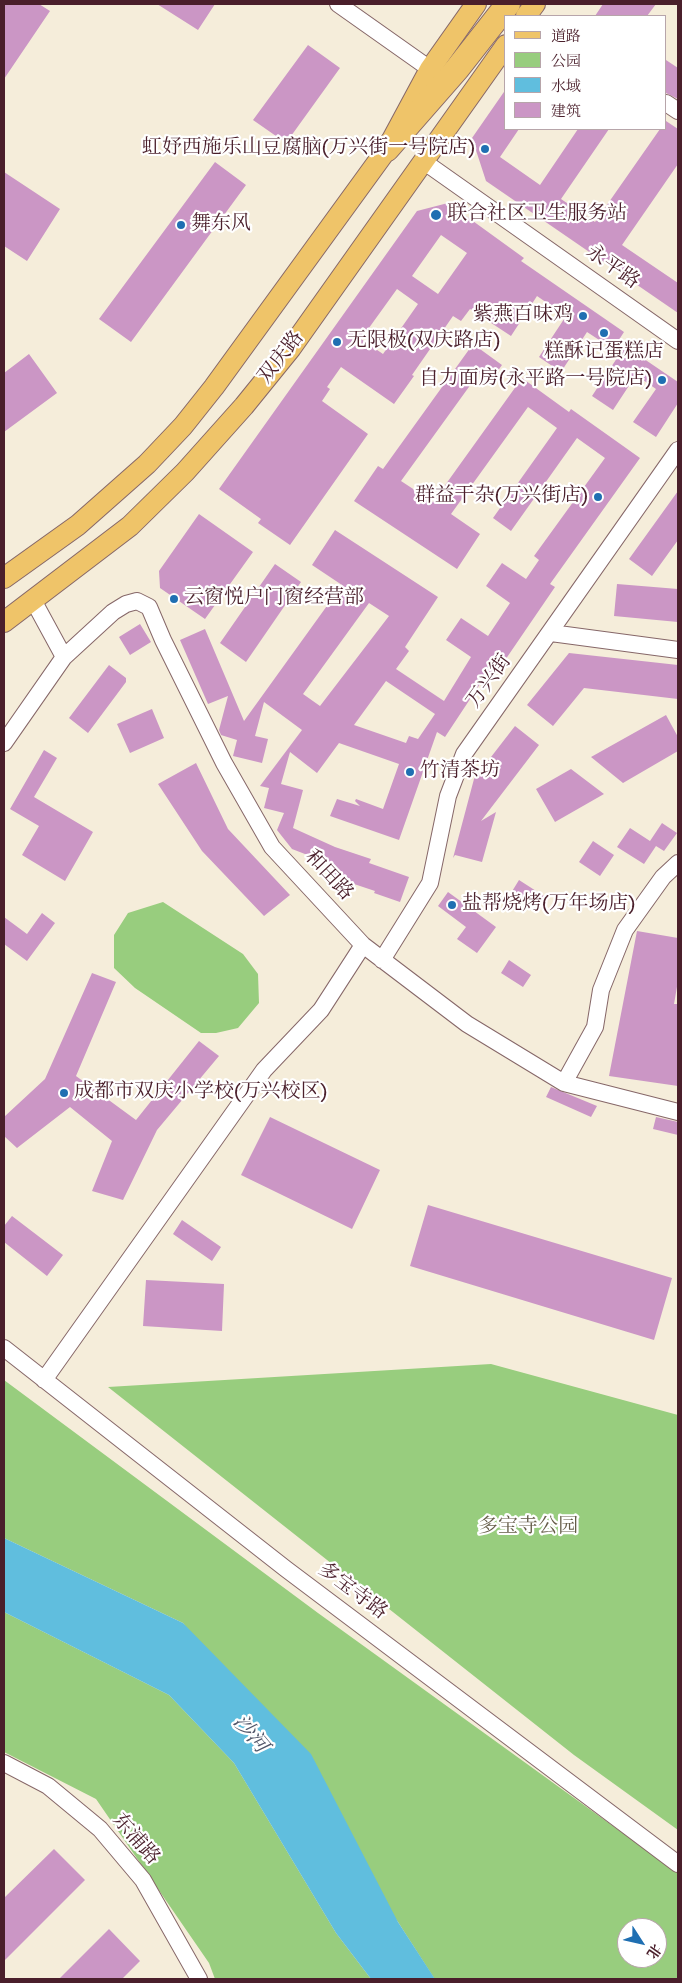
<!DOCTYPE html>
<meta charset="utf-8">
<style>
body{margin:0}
#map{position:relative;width:682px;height:1983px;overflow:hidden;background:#f5edda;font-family:"IM FELL DW Pica","Noto Serif SC",serif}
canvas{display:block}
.frame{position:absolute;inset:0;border:5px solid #4a1f2b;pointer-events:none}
.legend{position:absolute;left:504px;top:15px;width:162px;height:115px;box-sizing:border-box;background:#fff;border:1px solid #b7a5aa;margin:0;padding:6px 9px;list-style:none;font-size:15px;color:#4a1f2b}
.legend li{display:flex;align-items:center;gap:10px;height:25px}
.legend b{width:25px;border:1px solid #b7a5aa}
.north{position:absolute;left:617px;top:1918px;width:50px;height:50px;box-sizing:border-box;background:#fff;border:1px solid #b7a5aa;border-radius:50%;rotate:125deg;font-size:14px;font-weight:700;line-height:20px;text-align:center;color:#4a1f2b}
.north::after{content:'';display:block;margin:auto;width:18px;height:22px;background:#1f6fb2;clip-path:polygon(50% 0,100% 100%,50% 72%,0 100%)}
</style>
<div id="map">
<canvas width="682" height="1983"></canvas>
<div class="frame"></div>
<ul class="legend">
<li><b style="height:6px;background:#efc469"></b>道路</li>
<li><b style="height:14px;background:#98cd7e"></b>公园</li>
<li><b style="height:14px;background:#60bede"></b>水域</li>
<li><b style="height:14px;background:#cb96c5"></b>建筑</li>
</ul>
<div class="north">北</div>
</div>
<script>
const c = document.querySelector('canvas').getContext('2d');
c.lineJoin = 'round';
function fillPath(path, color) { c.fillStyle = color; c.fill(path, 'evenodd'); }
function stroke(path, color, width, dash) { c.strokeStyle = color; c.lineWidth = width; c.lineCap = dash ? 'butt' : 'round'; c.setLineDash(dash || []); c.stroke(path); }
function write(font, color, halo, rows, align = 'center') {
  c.font = font + ' "IM FELL DW Pica","Noto Serif SC",serif'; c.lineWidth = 4.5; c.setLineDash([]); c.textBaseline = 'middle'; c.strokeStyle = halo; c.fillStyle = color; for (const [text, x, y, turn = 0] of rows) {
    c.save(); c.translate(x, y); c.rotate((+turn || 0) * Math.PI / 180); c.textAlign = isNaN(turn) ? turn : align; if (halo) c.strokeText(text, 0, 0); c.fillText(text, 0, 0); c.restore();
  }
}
const green = new Path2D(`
 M163 902 243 954 258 974 259 1003 238 1028 216 1033H201L135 988 114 968V935L128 913Z
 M491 1364 678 1415V1830L574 1755 108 1387Z
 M4 1380 318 1613 678 1873V1979L434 1978 398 1922 183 1623 4 1538ZM627 1928H657V1958H627Z
 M4 1612 169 1695 234 1763 336 1933 371 1979H215L209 1963 96 1799 4 1752Z`);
const water = new Path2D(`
 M4 1538 183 1623 311 1754 398 1922 435 1979H371L336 1933 234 1763 169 1695 4 1612Z`);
const building = new Path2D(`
 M4 4H39L50 11 4 79Z
 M157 4H215L198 30Z
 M603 4H656L647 16H595Z
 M308 45 340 68 286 143 253 120Z
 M666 60 678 68V99L666 93Z
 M506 89V129H519L500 157 540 185 578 129H609L561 199 595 222 660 129H666V121L678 129V164L622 245 678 283V313L486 181 472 138Z
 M215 162 246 185 131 342 99 319Z
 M4 172 60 209 27 261 4 246Z
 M448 203 524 258 521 261 624 332 613 349 587 332 561 372 539 357 566 316 537 296 511 336 470 309 461 321 453 316 412 375 414 376 394 404 341 367 327 387 330 389 322 401 368 434 290 545 258 523 261 519 219 489 417 211ZM441 235 467 253 438 294 412 276ZM397 289 418 304 383 354 361 339Z
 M473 344 502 365 490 382 479 373 401 481 433 502 522 378 569 412 571 409 640 458 550 584 555 587 486 688 480 684 445 737 437 732 399 840 330 816 337 799 360 806 355 801 356 799 383 809 399 764 339 743 317 773 290 752 281 784 303 790 293 828 335 847 371 859 369 863 409 877 400 902 374 893 375 891 333 877 336 866 292 849 277 830 284 813 264 808 269 788 260 786 302 730 264 702 255 736 268 739 262 763 233 756 237 740 221 735 219 730 228 696 208 704 180 640 205 629 244 721 342 585 312 565 335 530 438 597 405 647 409 651 396 669 444 701 471 657 446 640 461 618 488 636 510 603 486 586 502 563 526 579 539 560 534 556 605 458 577 438 511 531 493 518 557 428 528 407 451 514 480 534 457 569 354 501 378 466 383 469ZM369 603 389 616 320 706 303 694ZM386 681 435 714 418 739 409 736 406 743 354 725Z
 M625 346 678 382V403L656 437 633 422 656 389 636 375 613 410 592 396Z
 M29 354 57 393 4 432V373Z
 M678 491V540L652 576 629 559Z
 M199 514 253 552 205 619 160 588 159 571Z
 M275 564 301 582 246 662 220 643Z
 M617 584 678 589V622L614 616Z
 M140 624 151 642 130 655 119 637Z
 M569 653 678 665V699L584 688 553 726 527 705Z
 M109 665 126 678V682L88 733 69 718Z
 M152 709 164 738 130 753 117 724Z
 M666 715 678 737V751L623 783 591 757Z
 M515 726 539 745 481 821 496 812 482 862 455 855 453 858 474 779Z
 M44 750 57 758 34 797 93 832 65 881 22 855 39 826 10 809Z
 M196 763 228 829 290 895 264 916 202 851 158 784Z
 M571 769 604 794 555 822 536 789Z
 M662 823 677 833 664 851 656 846 644 864 617 847 630 828 650 841Z
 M593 841 614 855 600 876 579 862Z
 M519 880 547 898 539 910 511 893Z
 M448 892 496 927 477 953 457 939 466 927 438 906Z
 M42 913 55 923 27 961 4 944V917L27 934Z
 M637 931 678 938V981L674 1004H678V1086L609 1076Z
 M509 960 531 975 523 987 501 973Z
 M92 973 116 982 76 1076 136 1120 199 1041 219 1056 157 1130 123 1200 92 1191 112 1141 70 1107 17 1148 4 1136V1117L45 1079Z
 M551 1087 597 1106 591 1117 546 1097Z
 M270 1117 380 1170 352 1229 241 1175Z
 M656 1117 678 1122V1135L653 1129Z
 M428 1205 672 1278 654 1340 410 1266Z
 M12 1216 63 1255 47 1276 4 1242V1226Z
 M182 1220 221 1247 212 1261 173 1234Z
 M146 1280 224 1284 222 1331 143 1326Z
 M54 1849 85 1880 4 1961V1898Z
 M109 1929 140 1961 122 1979H59Z`);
const minor = new Path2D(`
 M338 4 430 69
 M666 103 678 111
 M423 161 678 341
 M33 600 64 657
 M551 633 678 650
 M4 743 64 657 113 612 126 604 137 601 149 607 163 640 224 763 272 847 363 945 467 1024 564 1083 678 1112
 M382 960 430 883 448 796 464 754 678 450
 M564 1083 595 1027 601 990 625 930 663 877 678 863
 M4 1348 286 1569 678 1864
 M44 1380 264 1070 321 1010 363 945
 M4 1763 48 1786 100 1829 143 1880 199 1979`);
const major = new Path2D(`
 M526 16 535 4
 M4 578 78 525 147 464 183 426 214 387 387 149 430 69 476 4
 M4 622 130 526 185 472 244 406 291 348 506 45`);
const highway = new Path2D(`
 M387 149 457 69 508 4`);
const markers = [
 [485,149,5,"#1f6fb2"],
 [436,215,6,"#1f6fb2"],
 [181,225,5,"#1f6fb2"],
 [583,316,5,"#1f6fb2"],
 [604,333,5,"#1f6fb2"],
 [337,342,5,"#1f6fb2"],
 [662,380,5,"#1f6fb2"],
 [598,497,5,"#1f6fb2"],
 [174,599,5,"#1f6fb2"],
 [410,772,5,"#1f6fb2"],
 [452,905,5,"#1f6fb2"],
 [64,1093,5,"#1f6fb2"]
];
const poiNames = [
 ["虹妤西施乐山豆腐脑(万兴街一号院店)",475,149,"right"],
 ["联合社区卫生服务站",447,215],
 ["舞东风",191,225],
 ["紫燕百味鸡",573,316,"right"],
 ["无限极(双庆路店)",347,342],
 ["糕酥记蛋糕店",604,353,"center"],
 ["自力面房(永平路一号院店)",652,380,"right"],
 ["群益干杂(万兴街店)",588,497,"right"],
 ["云窗悦户门窗经营部",184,599],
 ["竹清茶坊",420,772],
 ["盐帮烧烤(万年场店)",462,905],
 ["成都市双庆小学校(万兴校区)",74,1093]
];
const streetNames = [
 ["永平路",612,268,35],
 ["双庆路",282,358,-52],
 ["万兴街",490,682,-54],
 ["和田路",328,876,47],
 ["多宝寺路",352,1592,37],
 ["东浦路",135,1840,49]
];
const parkNames = [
 ["多宝寺公园",528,1528]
];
const waterNames = [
 ["沙河",249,1735,50]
];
fillPath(green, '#98cd7e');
fillPath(water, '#60bede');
fillPath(building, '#cb96c5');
stroke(minor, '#866768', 18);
stroke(major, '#866768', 22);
stroke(highway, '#866768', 26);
stroke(minor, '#fff', 16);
stroke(major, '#efc469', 20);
stroke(highway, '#efc469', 24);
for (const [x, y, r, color] of markers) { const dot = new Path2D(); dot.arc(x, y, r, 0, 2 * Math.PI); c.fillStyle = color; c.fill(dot); stroke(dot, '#fff', 2); }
write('20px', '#4a1f2b', '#fff', poiNames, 'left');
write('20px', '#4a1f2b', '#fff', streetNames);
write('20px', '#655c48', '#fff', parkNames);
write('italic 21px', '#52576a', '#fff', waterNames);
</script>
